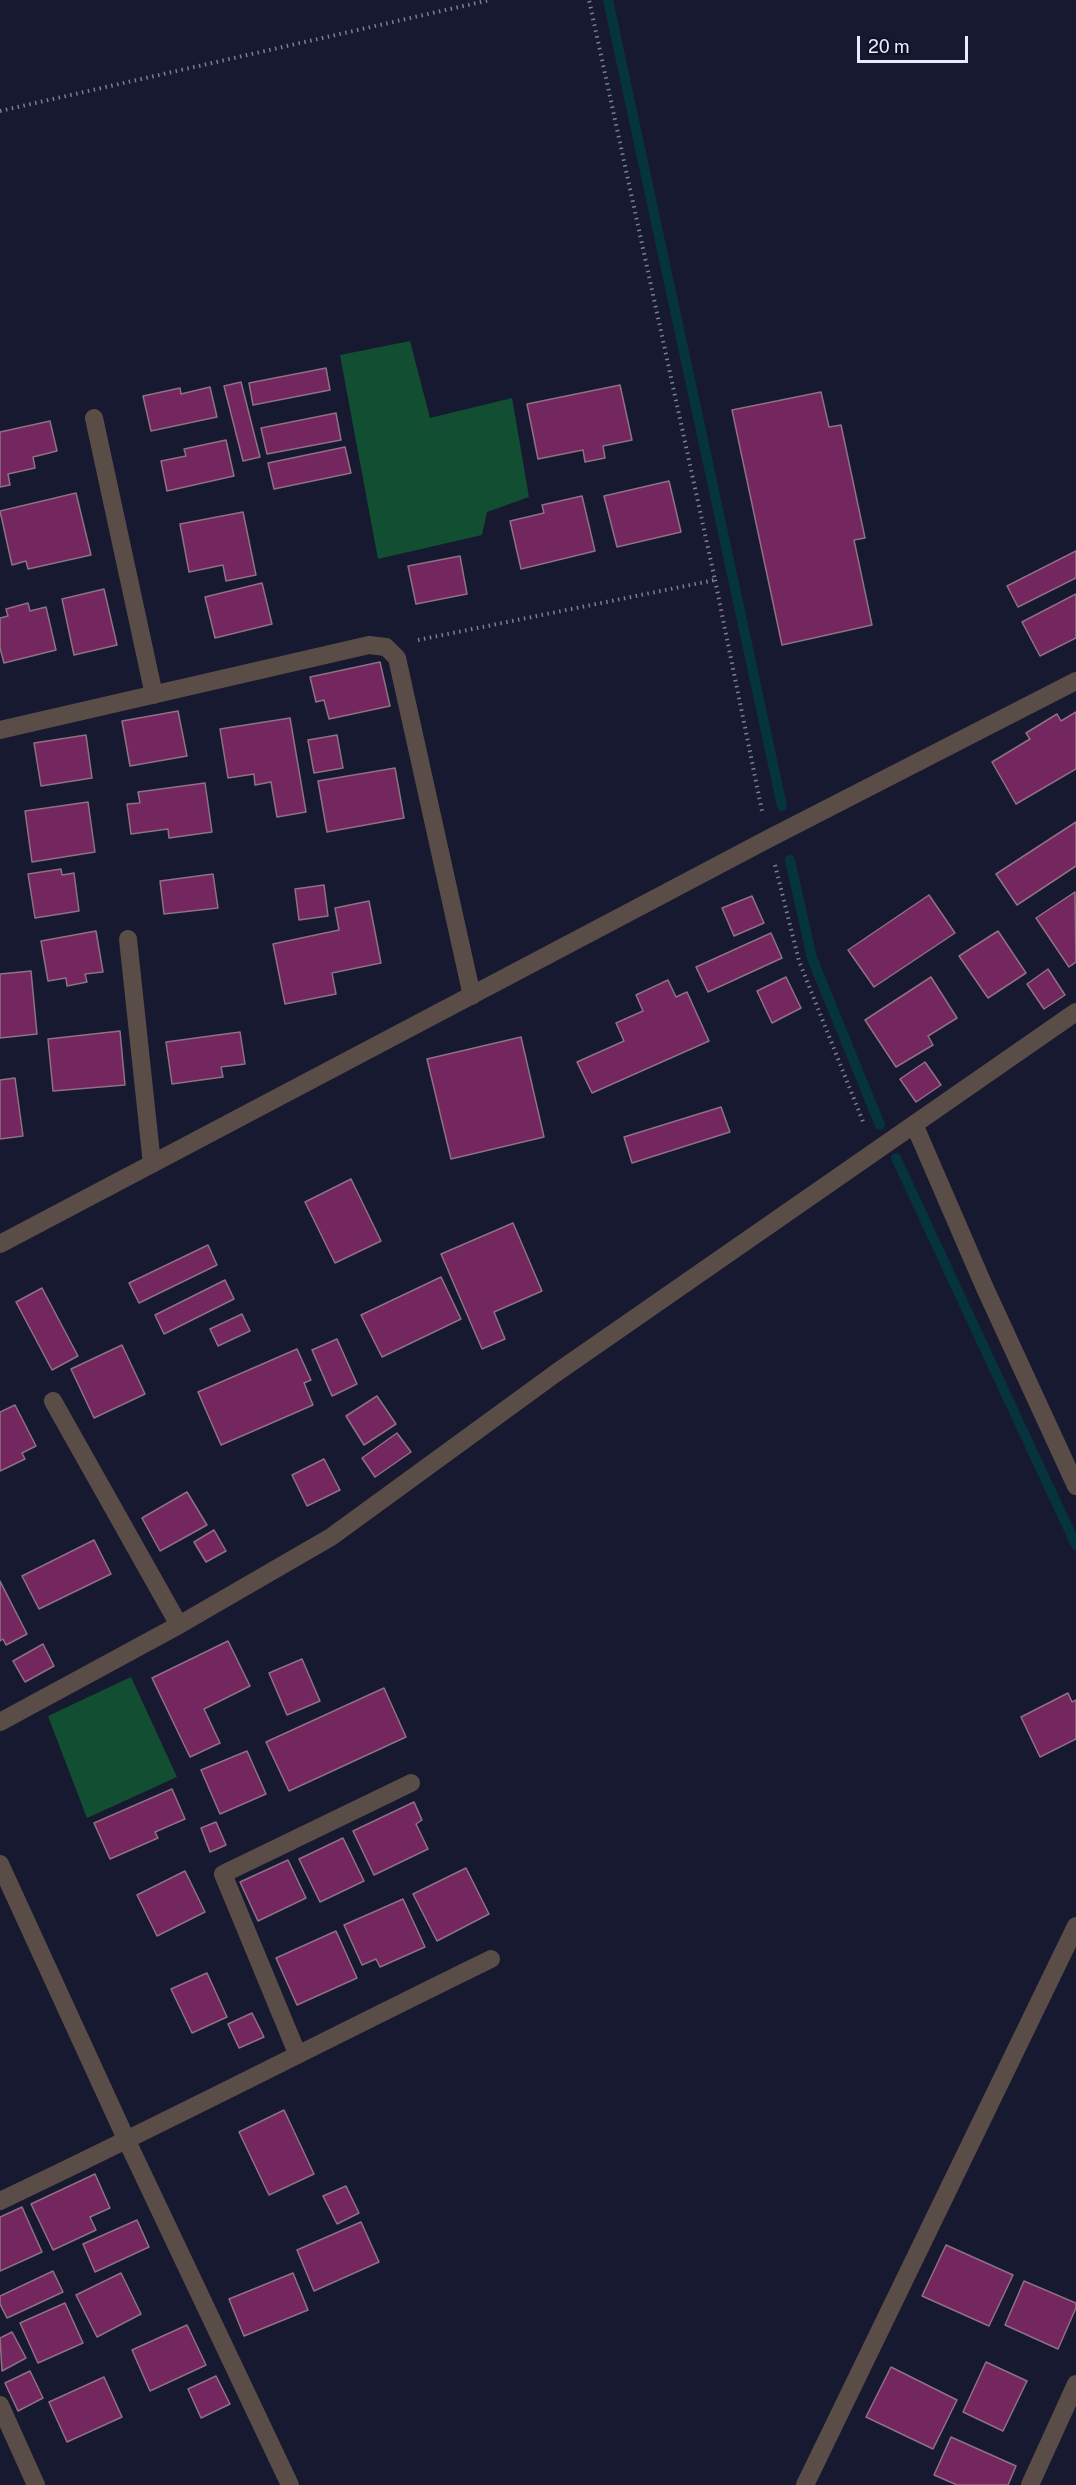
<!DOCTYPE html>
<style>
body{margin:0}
#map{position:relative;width:1076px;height:2485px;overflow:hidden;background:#171930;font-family:"Public Sans",sans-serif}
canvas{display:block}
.scale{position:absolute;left:857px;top:36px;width:111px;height:27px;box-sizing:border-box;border:3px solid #e9ecfc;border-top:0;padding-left:8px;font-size:18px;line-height:21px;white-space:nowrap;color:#e9ecfc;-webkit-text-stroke:4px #0f1026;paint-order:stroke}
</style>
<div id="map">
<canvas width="1076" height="2485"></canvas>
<div class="scale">20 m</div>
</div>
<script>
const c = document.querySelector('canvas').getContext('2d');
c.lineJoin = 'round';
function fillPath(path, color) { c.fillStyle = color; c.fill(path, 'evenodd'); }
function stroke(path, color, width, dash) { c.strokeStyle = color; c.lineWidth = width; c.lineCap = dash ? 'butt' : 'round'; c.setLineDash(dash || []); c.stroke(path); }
const green = new Path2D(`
 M410 341 430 418 512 398 529 497 487 512 482 535 378 559 340 355Z
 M131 1677 177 1777 87 1818 48 1716Z`);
const stream = new Path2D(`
 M608 0 782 806
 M790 860 812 958 880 1125
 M896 1158 1076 1545`);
const building = new Path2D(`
 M326 368 330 390 253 405 249 383Z
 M241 382 260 457 243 461 224 386Z
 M620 385 632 440 603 446 605 458 585 462 583 450 538 459 527 404Z
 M210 387 217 417 151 431 143 396 180 388 181 394Z
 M821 392 829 427 841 425 865 538 854 540 872 625 782 645 732 410Z
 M336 413 341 440 267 454 261 428Z
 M50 421 57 451 33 457 35 468 8 474 10 485 0 487V432Z
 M226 440 234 476 167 491 161 461 186 456 184 449Z
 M345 447 351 473 274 489 268 463Z
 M669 481 681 532 617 547 604 496Z
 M76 493 91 555 28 569 26 561 12 565 0 511Z
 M582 496 595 551 521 569 510 521 544 513 542 505Z
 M243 512 256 575 226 581 223 565 189 572 180 524Z
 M1076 551V578L1018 607 1007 586Z
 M460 556 467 594 416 604 408 566Z
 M262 583 272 624 215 638 205 597Z
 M104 589 117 645 74 655 62 599Z
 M1076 594V638L1040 656 1022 622Z
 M28 603 30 611 46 607 56 650 4 663 0 648V618L8 616 6 609Z
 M380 662 390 706 329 719 324 700 316 702 310 677Z
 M178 711 187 756 130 766 122 721Z
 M1076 712V769L1016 804 992 762 1030 739 1026 733 1057 714 1061 721Z
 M290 718 306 812 277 817 271 782 255 785 254 774 228 778 220 729Z
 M86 735 92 778 41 786 34 743Z
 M337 735 343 768 314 773 308 740Z
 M395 768 404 818 327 832 318 781Z
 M205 783 212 832 169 838 168 829 131 834 127 804 140 803 138 792Z
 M88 802 95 852 32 862 25 811Z
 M1076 822V866L1017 905 996 874Z
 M61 869 62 875 74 873 79 911 35 918 28 874Z
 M213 874 218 908 164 914 160 881Z
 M324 885 328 916 299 920 295 889Z
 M1075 892 1076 962 1069 967 1036 918Z
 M929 895 955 933 874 987 848 950Z
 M752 896 764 923 734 936 722 908Z
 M369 901 381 963 332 973 336 994 285 1004 273 944 339 930 335 908Z
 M96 931 103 972 85 974 87 982 67 986 66 978 48 981 41 941Z
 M998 931 1026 973 988 998 959 956Z
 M771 933 782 958 708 992 696 967Z
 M1048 969 1065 995 1044 1009 1027 984Z
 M31 971 37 1034 0 1038V974Z
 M786 977 801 1008 772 1023 757 991Z
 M931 977 957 1018 928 1036 933 1045 896 1067 865 1020Z
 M668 980 676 997 687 992 709 1041 592 1093 577 1062 624 1041 616 1023 643 1011 636 995Z
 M120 1031 125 1085 53 1091 48 1039Z
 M240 1032 245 1064 221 1067 223 1077 172 1084 166 1042Z
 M521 1037 544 1137 451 1159 427 1059Z
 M925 1062 941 1085 916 1102 900 1079Z
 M15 1078 23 1136 0 1139V1080Z
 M721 1107 730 1132 632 1163 624 1137Z
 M351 1179 381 1241 335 1263 305 1202Z
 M513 1223 542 1291 494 1312 505 1339 482 1349 441 1254Z
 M208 1245 217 1265 139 1303 129 1283Z
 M441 1277 461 1319 382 1357 361 1315Z
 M225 1280 234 1299 164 1334 155 1315Z
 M42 1288 78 1356 52 1370 16 1302Z
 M242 1314 250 1331 218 1346 210 1329Z
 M337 1339 357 1384 332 1396 312 1350Z
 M122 1345 145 1394 94 1418 71 1369Z
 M297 1349 311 1380 304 1383 313 1405 221 1445 198 1392Z
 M377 1396 396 1424 364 1445 346 1416Z
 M15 1405 36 1446 22 1453 25 1459 0 1471V1412Z
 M397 1433 411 1452 375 1477 362 1458Z
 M324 1459 340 1490 307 1506 292 1475Z
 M187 1492 207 1525 160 1551 142 1518Z
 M214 1530 226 1551 206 1562 194 1542Z
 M94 1540 111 1574 39 1609 22 1576Z
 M0 1581 27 1634 6 1645 3 1639 0 1641Z
 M228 1641 250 1686 204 1709 220 1743 190 1757 152 1678Z
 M43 1644 54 1666 25 1682 13 1661Z
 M302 1659 320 1701 287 1715 269 1673Z
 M384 1688 406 1737 289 1791 266 1742Z
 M1068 1693 1072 1702 1076 1700V1739L1040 1757 1021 1717Z
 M247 1751 266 1794 220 1814 201 1770Z
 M172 1789 185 1819 155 1832 158 1838 110 1859 94 1823Z
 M414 1802 422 1820 416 1824 428 1849 374 1875 353 1831Z
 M216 1822 226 1845 210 1852 201 1828Z
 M343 1838 364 1881 320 1902 299 1859Z
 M288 1860 306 1898 258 1921 240 1882Z
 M466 1868 489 1914 437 1941 413 1894Z
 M185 1871 205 1912 157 1936 137 1895Z
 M403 1899 425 1947 380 1967 376 1959 362 1965 344 1925Z
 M336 1931 357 1978 297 2005 276 1958Z
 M207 1973 227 2017 192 2033 171 1989Z
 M252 2013 264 2037 239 2048 228 2024Z
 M284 2110 314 2174 269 2195 239 2132Z
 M95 2174 110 2208 90 2217 96 2230 53 2250 31 2204Z
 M346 2186 359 2213 337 2224 323 2196Z
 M22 2207 42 2252 0 2271V2217Z
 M137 2220 149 2247 95 2272 83 2244Z
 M361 2222 379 2262 314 2291 297 2250Z
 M946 2245 1013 2275 989 2326 922 2296Z
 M53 2271 63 2292 7 2318 0 2304V2296Z
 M121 2273 141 2314 97 2337 76 2295Z
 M293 2273 308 2310 244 2336 229 2299Z
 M1024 2281 1076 2303V2308L1058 2349 1005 2325Z
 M65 2303 83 2343 38 2363 20 2323Z
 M187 2325 206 2365 150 2391 132 2350Z
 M12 2332 26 2358 2 2371 0 2338Z
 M986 2362 1027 2381 1003 2431 963 2412Z
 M891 2367 957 2400 933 2449 866 2417Z
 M30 2371 43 2398 18 2411 5 2383Z
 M216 2376 230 2404 201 2418 188 2389Z
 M104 2377 122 2417 67 2442 49 2402Z
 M951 2437 1016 2466 1008 2485H957L934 2475Z`);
const path = new Path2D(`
 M0 111 490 0
 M715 580 762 811
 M418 640 715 580 589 0
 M775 865 799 961 864 1124`);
const lane = new Path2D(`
 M128 939 152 1164`);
const street = new Path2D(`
 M94 418 154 695
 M0 730 369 645 386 647 397 658 472 996
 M914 1124 984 1286 1076 1486
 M0 1244 768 839 1076 681
 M53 1401 179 1625
 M0 1722 179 1625 331 1537 556 1373 1076 1012
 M0 1864 127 2141 290 2485
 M297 2053 223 1874 411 1783
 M0 2201C165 2123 327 2039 491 1959
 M0 2405 36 2485
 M805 2485 1076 1926
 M1030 2485 1076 2384`);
fillPath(green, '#124f32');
stroke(stream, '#05343f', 10);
fillPath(building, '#74275e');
stroke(building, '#8e7183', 1.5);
stroke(path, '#7c7e92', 4, [1.5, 4.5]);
stroke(lane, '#5a4d47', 18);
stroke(street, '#5a4d47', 18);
</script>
